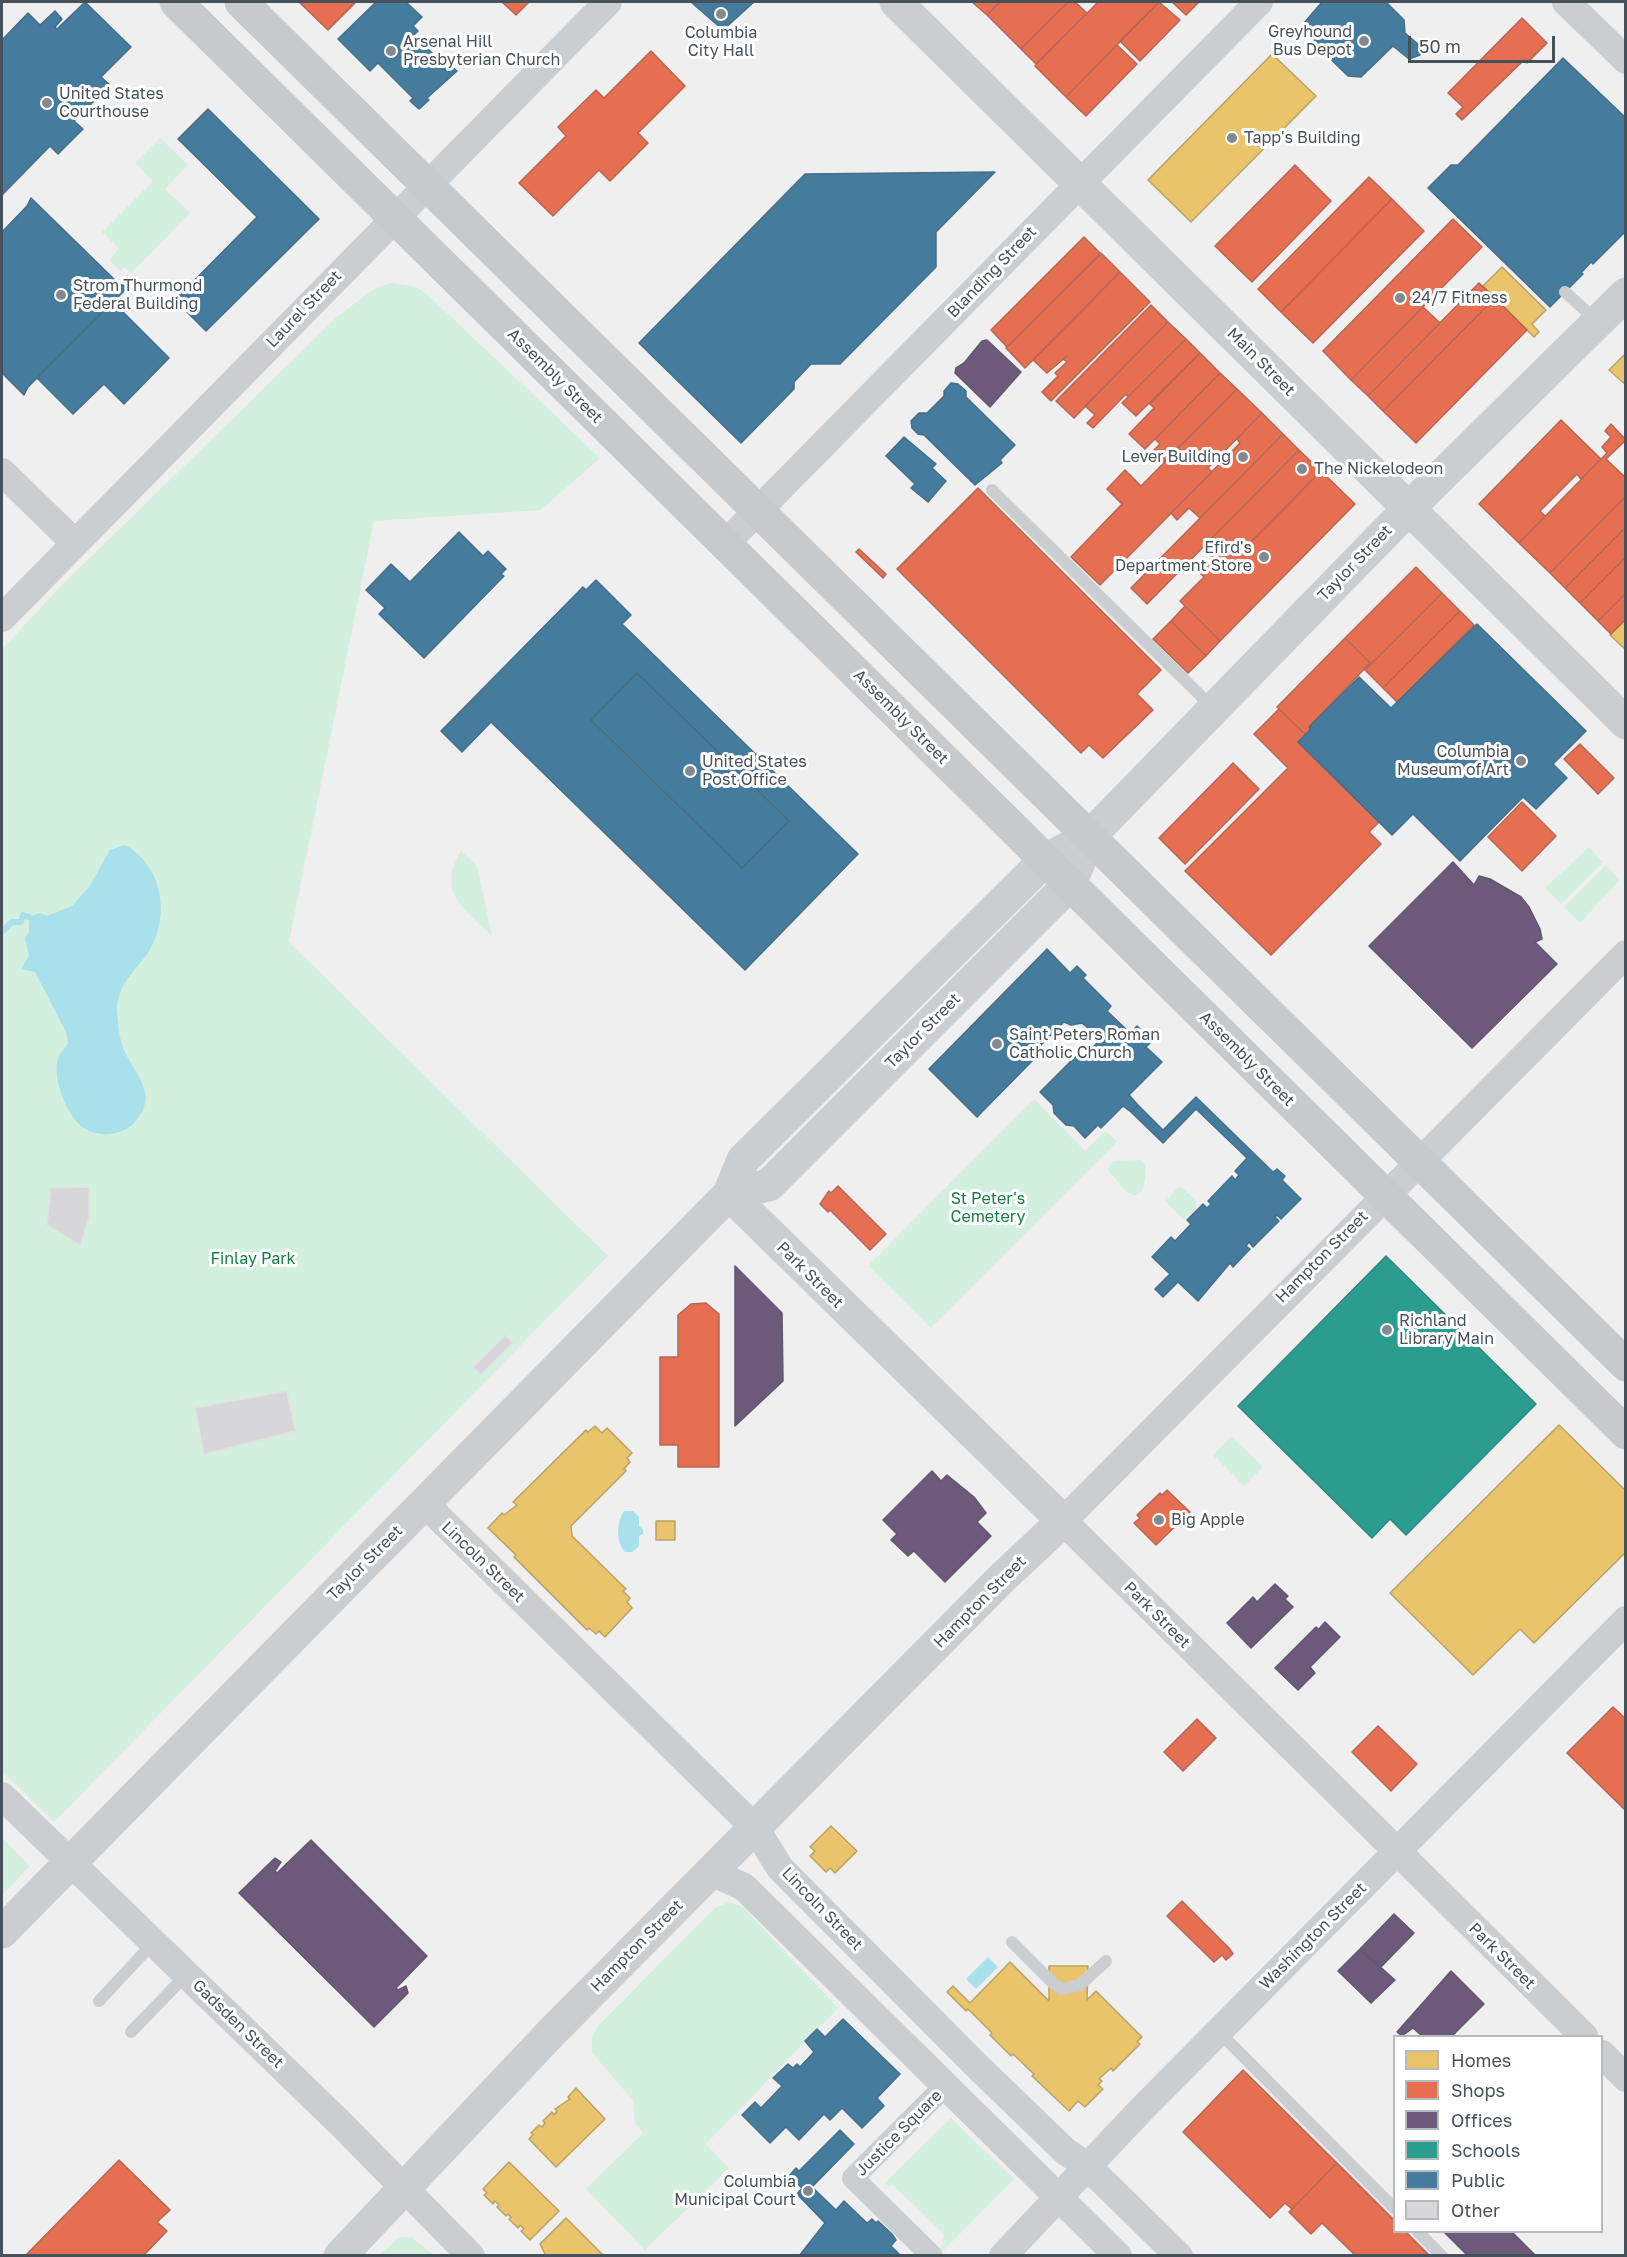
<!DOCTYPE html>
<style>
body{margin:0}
#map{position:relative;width:1627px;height:2257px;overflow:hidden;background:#f0efef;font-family:"Golos Text",sans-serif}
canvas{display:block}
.frame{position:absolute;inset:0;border:3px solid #46525b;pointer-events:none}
.legend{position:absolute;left:1393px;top:2035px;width:210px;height:198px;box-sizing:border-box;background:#fff;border:2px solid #b5babd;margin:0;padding:8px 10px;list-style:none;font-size:18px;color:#46525b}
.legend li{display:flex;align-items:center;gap:12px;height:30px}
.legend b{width:30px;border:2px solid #b5babd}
.scale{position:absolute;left:1408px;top:36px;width:147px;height:27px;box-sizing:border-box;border:3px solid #46525b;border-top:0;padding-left:8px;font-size:18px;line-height:21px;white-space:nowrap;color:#46525b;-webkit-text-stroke:4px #fff;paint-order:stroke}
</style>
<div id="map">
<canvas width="1627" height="2257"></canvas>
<div class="frame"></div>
<ul class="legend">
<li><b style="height:16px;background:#e9c46a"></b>Homes</li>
<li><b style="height:16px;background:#e76f51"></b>Shops</li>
<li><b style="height:16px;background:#6d597a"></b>Offices</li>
<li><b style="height:16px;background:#2a9d8f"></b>Schools</li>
<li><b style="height:16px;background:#457b9d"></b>Public</li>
<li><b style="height:16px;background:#d7d7d9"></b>Other</li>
</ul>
<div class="scale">50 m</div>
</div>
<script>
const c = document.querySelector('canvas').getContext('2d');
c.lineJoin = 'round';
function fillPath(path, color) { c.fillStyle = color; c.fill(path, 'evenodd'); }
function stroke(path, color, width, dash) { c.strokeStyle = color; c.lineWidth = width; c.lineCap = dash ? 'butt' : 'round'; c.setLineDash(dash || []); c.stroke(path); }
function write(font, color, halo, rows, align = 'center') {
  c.font = font + ' "Golos Text",sans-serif'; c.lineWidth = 6; c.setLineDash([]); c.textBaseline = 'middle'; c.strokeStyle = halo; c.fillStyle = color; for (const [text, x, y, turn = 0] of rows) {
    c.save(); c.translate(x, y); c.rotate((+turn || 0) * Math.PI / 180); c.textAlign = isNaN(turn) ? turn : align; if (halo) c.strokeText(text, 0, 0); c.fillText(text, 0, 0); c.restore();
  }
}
const green = new Path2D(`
 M160 138 188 165 165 189 190 213 131 273 125 267 120 271 109 260 119 249 102 232 153 181 135 163Z
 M392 283 416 287 427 294 600 458 541 510 374 521 289 942 608 1256 54 1822 2 1771V649L61 586 337 317 375 288Z
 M1589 847 1603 862 1561 904 1545 888Z
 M461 851 477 866 492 936C464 909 436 892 461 851Z
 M1606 865 1620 880 1580 923 1564 907Z
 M1034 1099 1085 1151 1106 1131 1117 1142 931 1328 868 1266Z
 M1140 1160 1145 1165C1146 1176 1145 1207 1125 1190 1119 1184 1114 1176 1108 1170L1110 1164 1114 1161Z
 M1180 1186 1196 1200V1209L1183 1219 1165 1201Z
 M1231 1436 1263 1467 1244 1486 1213 1455Z
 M2 1838 30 1866 2 1895Z
 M730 1902 743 1907 838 2008 706 2144 729 2168 645 2250 586 2189 643 2133 635 2123 633 2100 592 2053V2038L597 2027 716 1907Z
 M951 2118 1014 2179 941 2253 944 2234 892 2184 889 2187 885 2183Z
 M411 2237 434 2255H380L398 2238Z`);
const water = new Path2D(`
 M125 845C162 865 171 915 149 951 136 971 117 984 117 1010 118 1022 119 1039 124 1050 136 1077 160 1094 134 1123 121 1137 94 1138 80 1125 66 1112 54 1082 57 1062 58 1056 64 1049 68 1043L66 1032 35 972 21 969 29 956 25 938 29 932V917L40 913 47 916 72 906 89 887 110 850Z
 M624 1511H633L639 1517V1526L643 1529V1534L639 1536V1546L632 1552H625C615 1541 617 1522 624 1511Z
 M988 1957 998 1967 976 1989 966 1979Z`);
const homes = new Path2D(`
 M1272 54 1316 96 1191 222 1148 180Z
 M1502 267 1546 310 1532 324 1539 332 1534 337 1483 286Z
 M1626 353V385L1609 370Z
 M1626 619V650L1610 635Z
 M1559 1425 1626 1491V1552L1534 1643 1520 1629 1473 1675 1390 1593Z
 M595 1426 602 1433 607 1428 632 1453 627 1458 630 1462 624 1469 626 1471 571 1526 572 1536 626 1589 623 1591 630 1598 627 1602 632 1608 605 1637 599 1631 596 1634 589 1628 587 1630 514 1557 516 1555 488 1528 502 1513 504 1515 517 1505 513 1502 586 1430 588 1432Z
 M656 1521H675V1540H656Z
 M831 1826 857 1851 835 1873 830 1868 826 1872 810 1856 815 1851 810 1847Z
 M1010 1962 1049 2001V1966H1088L1087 2000 1096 1991 1142 2037 1137 2042 1140 2044 1113 2071 1111 2068 1099 2079 1102 2081 1098 2085 1103 2089 1085 2107 1078 2101 1069 2111 1032 2076 1034 2074 1013 2054 1011 2056 990 2035 992 2033 968 2009 966 2011 947 1992 953 1986 970 2003Z
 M576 2088 605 2119 556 2167 529 2139 533 2135 531 2133 539 2125 542 2127 545 2123 543 2121 552 2112 554 2115 557 2111 555 2109 570 2099 568 2097Z
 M509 2162 559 2211 530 2240 521 2231 524 2229 520 2225 518 2228 509 2219 511 2217 508 2214 506 2216 497 2207 499 2205 495 2201 493 2204 484 2195 487 2193 483 2189Z
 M566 2218 604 2256H546L540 2244Z`);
const shops = new Path2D(`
 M299 2H356L328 30Z
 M502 2H529L516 15Z
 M972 2H1000L987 15Z
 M1000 2H1068L1021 49 987 15Z
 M1068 2H1075L1087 13 1036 64 1021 49Z
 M1098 2H1159L1066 97 1035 66Z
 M1159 2 1180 20 1140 61 1120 41Z
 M1172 2H1199L1186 15Z
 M1522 18 1547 43 1527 63 1524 60 1462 120 1456 114 1463 107 1448 93Z
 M1117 45 1137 64 1086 116 1066 97Z
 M651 51 685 86 638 133 648 143 610 181 599 170 553 216 519 183 566 136 558 127 596 90 604 98Z
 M1295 165 1331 201 1252 282 1215 246Z
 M1369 177 1392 199 1281 312 1258 289Z
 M1392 199 1424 231 1313 343 1281 312Z
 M1453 219 1482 247 1351 380 1323 351Z
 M1084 237 1101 254 1007 347 991 330Z
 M1101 253 1120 272 1025 368 1006 348Z
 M1120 272 1150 302 1051 401 1042 392 1058 376 1055 373 1067 362 1063 359 1067 356 1047 373 1033 360Z
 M1479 283 1495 298 1383 411 1368 396Z
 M1495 298 1527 330 1416 443 1383 411Z
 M1151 305 1168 322 1074 418 1056 401Z
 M1423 307 1440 323 1368 396 1351 380Z
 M1168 322 1186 339 1128 397 1126 394 1093 428 1087 423 1095 415 1085 406Z
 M1186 339 1200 353 1136 416 1122 403Z
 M1200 353 1220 373 1145 449 1129 434 1154 408 1150 404Z
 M1220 373 1237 389 1162 464 1151 453 1160 444 1155 439Z
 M1237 389 1262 413 1208 468 1212 472 1100 585 1071 557 1122 504 1107 489 1125 470 1141 486Z
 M1262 413 1283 434 1200 518 1189 508 1177 520 1171 513 1240 443 1237 439Z
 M1561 420 1601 459 1581 479 1577 474 1540 511 1545 516 1519 543 1479 504Z
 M1611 424 1626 440 1606 459 1626 478V496L1550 573 1519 543 1607 453 1602 447 1611 437 1605 431Z
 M1283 434 1299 450 1147 604 1131 588Z
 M1299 450 1321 471 1242 551 1237 546 1219 563 1203 547Z
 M1321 471 1355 504 1220 641 1180 601 1204 577 1199 572 1207 564 1213 570 1237 546 1242 551Z
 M978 488 1161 670 1137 694 1153 710 1103 758 1089 745 1081 753 897 569Z
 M1626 496V527L1565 588 1550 573Z
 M1626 527V557L1580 603 1565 588Z
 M859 549 886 574 883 578 856 552Z
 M1626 557V593L1598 621 1580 603Z
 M1416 567 1442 593 1371 664 1345 638Z
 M1442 593 1460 611 1383 688 1365 670Z
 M1626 593V619L1611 634 1598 621Z
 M1185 606 1220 641 1206 656 1171 621Z
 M1460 611 1474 625 1397 702 1383 688Z
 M1171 621 1206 656 1188 673 1153 639Z
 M1345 638 1370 663 1309 727 1311 729 1306 735 1277 707Z
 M1279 709 1306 735 1298 742 1379 822 1369 832 1381 844 1271 955 1185 871 1288 768 1254 734Z
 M1580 744 1614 778 1598 794 1564 759Z
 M1233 763 1259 789 1185 864 1159 838Z
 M1522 802 1556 836 1522 871 1488 837Z
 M838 1186 886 1234 870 1250 830 1210 828 1212 820 1204 829 1191 831 1193Z
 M706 1303 719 1314V1467H678V1445H660V1357H678V1315L691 1304Z
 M1167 1490 1190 1512 1156 1545 1134 1523 1140 1518 1137 1515 1160 1493 1162 1495Z
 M1613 1707 1626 1719V1811L1567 1753Z
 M1197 1719 1216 1738 1183 1771 1164 1752Z
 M1378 1726 1417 1764 1391 1791 1352 1752Z
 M1182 1901 1229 1948 1233 1954 1226 1960 1222 1955 1214 1962 1167 1916Z
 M1243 2070 1337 2163 1292 2209 1285 2203 1270 2218 1183 2132Z
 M119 2160 170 2210 157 2222 167 2231 143 2256H25Z
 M1337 2163 1394 2220V2232H1406L1430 2256H1356L1322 2223 1311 2234 1289 2212Z`);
const offices = new Path2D(`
 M987 340 1021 372 990 407 955 373 956 368 964 363 982 341Z
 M1453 862 1474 885 1479 876 1490 879 1521 897 1529 907 1540 929 1542 939 1535 942 1557 964 1472 1048 1369 946Z
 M735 1266 782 1313 783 1381 735 1426Z
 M932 1471 941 1481 947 1475 974 1497 986 1513 977 1522 991 1536 945 1582 914 1551 908 1556 891 1540 897 1534 883 1520Z
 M1275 1584 1288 1596 1285 1599 1293 1607 1251 1648 1227 1623 1253 1597 1257 1602Z
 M1325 1622 1340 1637 1310 1667 1315 1673 1298 1690 1275 1668 1316 1627 1319 1629Z
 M311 1840 427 1956 396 1988 398 1990 406 1986 408 1993 374 2027 239 1893 275 1858 281 1862 275 1871 277 1873Z
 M1394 1914 1414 1933 1380 1968 1360 1949Z
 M1360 1949 1395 1980 1371 2003 1338 1971Z
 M1451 1971 1484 2004 1452 2036H1422L1413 2028 1402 2036 1397 2032Z
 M1444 2232H1512L1536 2256H1468Z`);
const schools = new Path2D(`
 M1386 1256 1536 1404 1406 1535 1390 1519 1372 1538 1238 1406Z`);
const public = new Path2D(`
 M85 2 131 47 101 77 110 85 74 121 83 129 58 154 50 146 2 195V40L28 13 40 25 55 11 62 19 55 27 57 29Z
 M376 2H406L422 17 413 26 418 31 414 35 446 67 449 64 457 71 427 98 429 100 419 109 410 101 413 98 378 63 370 71 338 39Z
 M691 2H754L723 30Z
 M1322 2H1386L1404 20 1405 33 1419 45 1420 55 1409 59 1393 46 1361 77 1348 76 1314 43 1313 35 1304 23Z
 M1563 58 1626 118V231L1593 264 1591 262 1581 273 1583 274 1550 307 1428 188 1451 165H1458Z
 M208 109 319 219 206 331 175 300 257 217 178 139Z
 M995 172 936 232V267L840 364H811L794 382V389L741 443 639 343 805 174Z
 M31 198 119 284 128 287 28 387 24 395 2 373V232L27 206Z
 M113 302 169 358 124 404 104 384 73 414 37 378Z
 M951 383 958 384 966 391V397L1015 445 1000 460 1002 463 975 485 924 435 918 434 912 428 911 421 919 413H927L944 396V391Z
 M904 437 936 464 932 468 946 481 928 502 911 488 915 484 886 456Z
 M459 532 483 556 488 551 506 569 501 574 504 576 424 658 379 614 385 608 366 590 391 564 410 582Z
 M596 580 631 615 622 624 858 854 745 970 491 722 462 752 441 731 583 587 586 590ZM637 673 789 821 742 868 591 720Z
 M1477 624 1586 731 1553 764 1567 778 1536 809 1523 797 1460 861 1413 814 1392 835 1298 742 1311 729 1309 727 1359 677 1391 708Z
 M637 673 789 821 742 868 591 720Z
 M1047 949 1070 973 1077 966 1086 975 1083 978 1111 1006 1107 1011 1130 1033 1137 1026 1152 1041 1146 1047 1162 1062 1129 1095 1138 1105 1131 1112 1123 1106 1101 1128 1098 1125 1085 1138 1074 1126 1066 1125 1054 1113 1053 1105 1040 1092 1077 1055 1081 1059 1101 1039 1082 1023 1071 1025 1064 1022 1030 1056 1034 1059 977 1117 929 1069Z
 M1196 1097 1273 1172 1277 1169 1285 1176 1282 1180 1301 1199 1281 1219 1277 1215 1275 1217 1279 1221 1253 1247 1249 1242 1246 1246 1250 1249 1233 1267 1230 1263 1198 1301 1178 1282 1163 1297 1155 1289 1170 1274 1152 1257 1171 1237 1175 1241 1191 1224 1187 1220 1203 1204 1207 1208 1211 1204 1208 1201 1232 1176 1235 1180 1239 1175 1235 1171 1247 1158 1196 1109 1163 1143 1131 1112 1138 1105 1163 1130Z
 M843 2019 900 2074 877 2098 884 2106 862 2128 842 2108 830 2120 824 2114 799 2140 786 2127 770 2143 742 2115 755 2102 761 2108 782 2086 773 2078 788 2064 793 2068 797 2064 800 2067 814 2052 805 2041 817 2029 825 2037Z
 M840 2130 854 2144 812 2187 836 2210 844 2201 867 2223 872 2219 876 2223 878 2221 892 2234 896 2240 891 2246 901 2256H799L825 2223 797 2194 802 2188 789 2176 796 2168 799 2171Z`);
const stream = new Path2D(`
 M2 932 12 922H21L23 915 29 917`);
const building = new Path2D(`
 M89 1187V1218L80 1245 47 1225 51 1188Z
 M505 1335 513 1343 481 1375 473 1367Z
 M287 1391 295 1431 204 1454 195 1408Z`);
const service = new Path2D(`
 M1565 292 1597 321
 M992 490 1212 707
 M1012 1942 1054 1984 1062 1989 1080 1985 1106 1961
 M99 2001 154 1942
 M131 2032 187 1974
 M1219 2032 1394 2208
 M1418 2232 1442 2256`);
const minor = new Path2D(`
 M932 2256 853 2178 946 2085`);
const tertiary = new Path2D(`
 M1566 2 1626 60
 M2 472 75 543
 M725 544 1259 2
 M2 618 608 2
 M424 1503 755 1828 780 1868 977 2066 1065 2151 1087 2166 1179 2256
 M2 1796 342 2125 471 2256
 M711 1872 744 1887 1118 2256
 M1584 2036 1063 1521 1626 954
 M1602 2054 1626 2078
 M1003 2256 1140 2111 1626 1620`);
const secondary = new Path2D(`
 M896 2 1626 723
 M729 1194 769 1185 1070 884 1081 857
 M2 1932 729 1194 743 1160 1045 860 1089 837 1420 497 1626 294
 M340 2256 551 2033 1001 1579 1063 1521 729 1194`);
const primary = new Path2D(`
 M176 2 1626 1433
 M241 2 1626 1365`);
const markers = [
 [721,14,6,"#82898f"],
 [1364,41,6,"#82898f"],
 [391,51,6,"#82898f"],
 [47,103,6,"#82898f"],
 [1232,138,6,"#82898f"],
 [61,295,6,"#82898f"],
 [1400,298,6,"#82898f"],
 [1243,457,6,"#82898f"],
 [1302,469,6,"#82898f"],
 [1264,557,6,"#82898f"],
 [1521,761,6,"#82898f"],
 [690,771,6,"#82898f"],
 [997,1044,6,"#82898f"],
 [1387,1330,6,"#82898f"],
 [1159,1520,6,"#82898f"],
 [808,2191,6,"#82898f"]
];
const poiNames = [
 ["Greyhound",1352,32,"right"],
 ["Bus Depot",1352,50,"right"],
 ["Columbia",721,33,"center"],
 ["City Hall",721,51,"center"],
 ["Arsenal Hill",403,42],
 ["Presbyterian Church",403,60],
 ["United States",59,94],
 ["Courthouse",59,112],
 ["Tapp's Building",1244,138],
 ["Strom Thurmond",73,286],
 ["Federal Building",73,304],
 ["24/7 Fitness",1412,298],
 ["Lever Building",1231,457,"right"],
 ["The Nickelodeon",1314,469],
 ["Efird's",1252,548,"right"],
 ["Department Store",1252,566,"right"],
 ["Columbia",1509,752,"right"],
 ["Museum of Art",1509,770,"right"],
 ["United States",702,762],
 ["Post Office",702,780],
 ["Saint Peters Roman",1009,1035],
 ["Catholic Church",1009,1053],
 ["Richland",1399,1321],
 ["Library Main",1399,1339],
 ["Big Apple",1171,1520],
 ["Columbia",796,2182,"right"],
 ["Municipal Court",796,2200,"right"]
];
const streetNames = [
 ["Blanding Street",992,272,-46],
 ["Laurel Street",304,309,-46],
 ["Main Street",1261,362,45],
 ["Assembly Street",555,376,45],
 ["Taylor Street",1355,563,-46],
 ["Assembly Street",901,717,45],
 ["Taylor Street",923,1031,-45],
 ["Assembly Street",1247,1059,45],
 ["Hampton Street",1322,1257,-45],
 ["Park Street",810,1275,45],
 ["Lincoln Street",483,1562,44],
 ["Taylor Street",365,1563,-45],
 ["Hampton Street",980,1602,-45],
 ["Park Street",1157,1615,45],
 ["Lincoln Street",822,1909,46],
 ["Washington Street",1313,1936,-45],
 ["Hampton Street",637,1946,-45],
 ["Park Street",1502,1956,45],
 ["Gadsden Street",238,2024,44],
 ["Justice Square",899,2133,-45]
];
const parkNames = [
 ["St Peter's",988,1199],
 ["Cemetery",988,1217],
 ["Finlay Park",253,1259]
];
fillPath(green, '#d3efdd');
fillPath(water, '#a8e0ec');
fillPath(homes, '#e9c46a');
stroke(homes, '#b8a266', 1.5);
fillPath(shops, '#e76f51');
stroke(shops, '#b76654', 1.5);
fillPath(offices, '#6d597a');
stroke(offices, '#615771', 1.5);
fillPath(schools, '#2a9d8f');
stroke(schools, '#32867f', 1.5);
fillPath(public, '#457b9d');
stroke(public, '#456f89', 1.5);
stroke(stream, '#a8e0ec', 6);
fillPath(building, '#d7d7d9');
stroke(building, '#e1e1e2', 1.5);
stroke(service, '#cbced0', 12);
stroke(minor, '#cbced0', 22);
stroke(tertiary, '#cbced0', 28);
stroke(secondary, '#cbced1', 33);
stroke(primary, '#c6cacd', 33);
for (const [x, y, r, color] of markers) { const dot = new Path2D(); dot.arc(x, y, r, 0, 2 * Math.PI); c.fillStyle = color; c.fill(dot); stroke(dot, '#fff', 2); }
write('16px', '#46525b', '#fff', poiNames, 'left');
write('16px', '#46525b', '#fff', streetNames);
write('16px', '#177d47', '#fff', parkNames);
</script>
